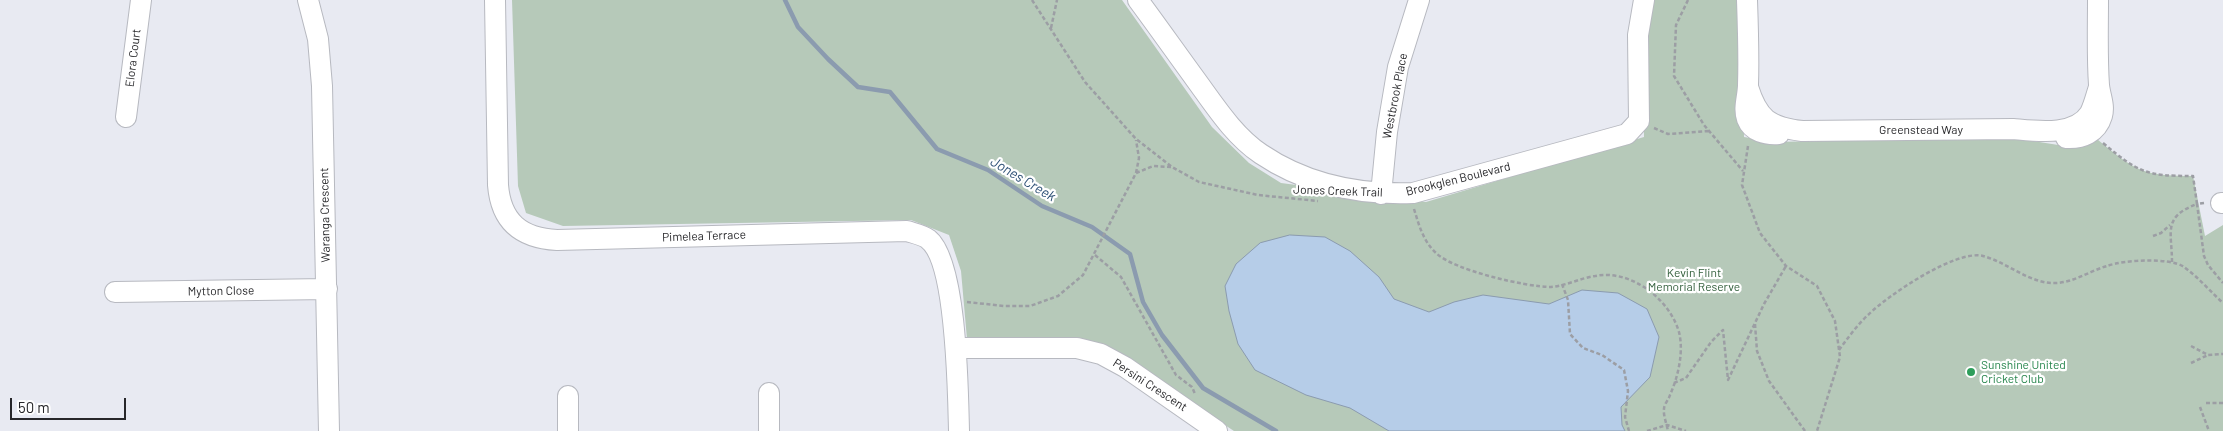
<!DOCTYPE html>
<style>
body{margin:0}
#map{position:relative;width:2223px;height:431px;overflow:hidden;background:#e8eaf2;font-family:Barlow,sans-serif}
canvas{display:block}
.scale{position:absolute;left:10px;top:398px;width:116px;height:22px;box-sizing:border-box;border:2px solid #27272a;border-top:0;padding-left:6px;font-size:15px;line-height:18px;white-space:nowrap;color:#27272a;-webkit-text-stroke:4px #fff;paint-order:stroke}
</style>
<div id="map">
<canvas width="2223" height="431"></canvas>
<div class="scale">50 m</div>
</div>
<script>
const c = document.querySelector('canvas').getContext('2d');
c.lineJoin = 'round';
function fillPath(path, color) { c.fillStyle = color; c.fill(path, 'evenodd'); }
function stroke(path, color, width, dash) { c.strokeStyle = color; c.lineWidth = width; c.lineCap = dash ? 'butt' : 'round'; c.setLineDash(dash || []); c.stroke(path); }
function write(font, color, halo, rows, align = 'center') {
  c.font = font + ' Barlow,sans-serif'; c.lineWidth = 4.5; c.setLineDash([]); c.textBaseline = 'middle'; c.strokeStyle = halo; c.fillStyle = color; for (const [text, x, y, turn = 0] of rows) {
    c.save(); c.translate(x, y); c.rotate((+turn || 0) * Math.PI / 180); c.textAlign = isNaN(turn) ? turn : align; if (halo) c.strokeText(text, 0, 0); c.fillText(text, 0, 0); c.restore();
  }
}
const green = new Path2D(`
 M512 0H1122L1212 127 1249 163 1281 183 1426 202 1644 137 1643 39 1653 0H1741L1744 137 1774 142 2008 137 2077 148 2097 139C2136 171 2142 176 2193 176L2205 236 2223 225V431H1234L1143 371 1104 348 967 339 961 271 949 235 911 220 563 226 526 213 518 186Z`);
const water = new Path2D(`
 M1290 235 1325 237 1350 251 1379 277 1394 299 1429 312 1454 302 1483 295 1549 304 1582 290 1618 293 1647 309 1659 337 1650 377 1621 407 1622 425 1625 431H1389L1350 408 1306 395 1255 370 1238 344 1229 311 1225 286 1236 264 1260 243Z`);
const stream = new Path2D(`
 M785 0 798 27 828 59 858 87 890 92 937 149 988 170 1042 206 1092 227 1130 254 1143 302 1162 335 1203 388 1276 431`);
const path = new Path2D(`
 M1032 0 1085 82 1136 139 1172 167 1199 182 1258 195 1318 201
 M1688 0 1676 25 1674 76 1704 125 1743 171
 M1051 28 1057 0
 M1654 128 1668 134 1709 131
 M2103 143C2139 173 2146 176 2193 176L2197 204C2162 217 2172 232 2172 262
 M1748 146 1742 185 1760 233 1786 266 1817 286 1835 321 1840 357 1817 431
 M1136 173 1139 158 1136 140
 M2204 203 2197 204 2204 256 2208 265 2223 283
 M1414 209C1419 225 1423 241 1436 253 1453 270 1526 287 1551 287 1565 286 1581 278 1595 276 1630 269 1669 298 1679 332 1684 352 1678 377 1670 395 1669 399 1664 404 1664 409 1663 415 1667 425 1668 431
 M2153 236 2161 233 2170 225
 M1095 255 1121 277 1176 375 1192 387 1195 394
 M1562 284 1568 300 1570 334 1583 348 1602 355 1624 370 1628 391 1625 417 1629 431
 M967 302 1004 306H1030L1058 296 1083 275 1136 173 1153 166 1171 167
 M1755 324 1757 351 1769 381 1805 431
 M2191 346 2208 355 2223 354
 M1839 350C1848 338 1857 325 1868 315 1887 296 1956 249 1983 256 2007 262 2031 285 2057 283 2074 282 2090 271 2107 266 2123 260 2170 257 2184 267 2198 277 2211 292 2223 303
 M2191 363 2208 355
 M1674 383 1686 378 1711 342 1723 330 1728 380 1764 304 1786 266
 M2206 403H2223
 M2200 407 2209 431
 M1647 431 1667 425 1686 431`);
const minor = new Path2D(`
 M308 0 318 39 322 86 329 431
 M495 0 498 185C501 222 521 238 557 240L907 231C913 233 923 235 928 239 957 261 958 394 959 431
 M1138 0C1158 27 1177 54 1196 80 1215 106 1234 136 1261 154 1307 185 1359 195 1413 193L1627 134 1639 121 1638 35 1644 0
 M1747 0C1748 28 1749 57 1748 85 1748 96 1743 108 1747 119 1752 132 1766 135 1779 134
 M1748 87C1758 119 1769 127 1802 131L2013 129C2036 131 2075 137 2090 113 2094 105 2096 96 2099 87
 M126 117 141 0
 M2066 138C2082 139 2097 133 2102 116 2105 105 2100 96 2099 85 2097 57 2098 28 2098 0
 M1381 194 1387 132 1398 67 1419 0
 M2221 203H2223
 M115 292 327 289
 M957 348H1077L1101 354 1125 367 1217 431
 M568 396V431
 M769 431V393`);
const markers = [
 [1971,372,5,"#2e9e5b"]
];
const streetNames = [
 ["Elora Court",133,58,-83],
 ["Westbrook Place",1395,96,-79],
 ["Greenstead Way",1921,130],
 ["Brookglen Boulevard",1458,179,-14],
 ["Jones Creek Trail",1338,191,2],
 ["Waranga Crescent",325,215,-91],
 ["Pimelea Terrace",704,236,-2],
 ["Mytton Close",221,291,-1],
 ["Persini Crescent",1150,385,33]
];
const parkNames = [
 ["Kevin Flint",1694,273],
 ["Memorial Reserve",1694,287]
];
const leisureNames = [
 ["Sunshine United",1981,365],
 ["Cricket Club",1981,379]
];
const waterNames = [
 ["Jones Creek",1023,179,31]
];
fillPath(green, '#b6c9b9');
fillPath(water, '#b6cde8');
stroke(water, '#8b9baf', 1);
stroke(stream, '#8b9baf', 4.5);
stroke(minor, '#b7b9c0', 22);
stroke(path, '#9c9ea4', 2.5, [4, 2.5]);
stroke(minor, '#fff', 20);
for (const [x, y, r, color] of markers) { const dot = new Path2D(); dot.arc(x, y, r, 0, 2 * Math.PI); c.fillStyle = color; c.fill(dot); stroke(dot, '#fff', 2); }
write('12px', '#27272a', '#fff', streetNames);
write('12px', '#34603d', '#fff', parkNames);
write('12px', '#27864d', '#fff', leisureNames, 'left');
write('italic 14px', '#2b4e74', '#fff', waterNames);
</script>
